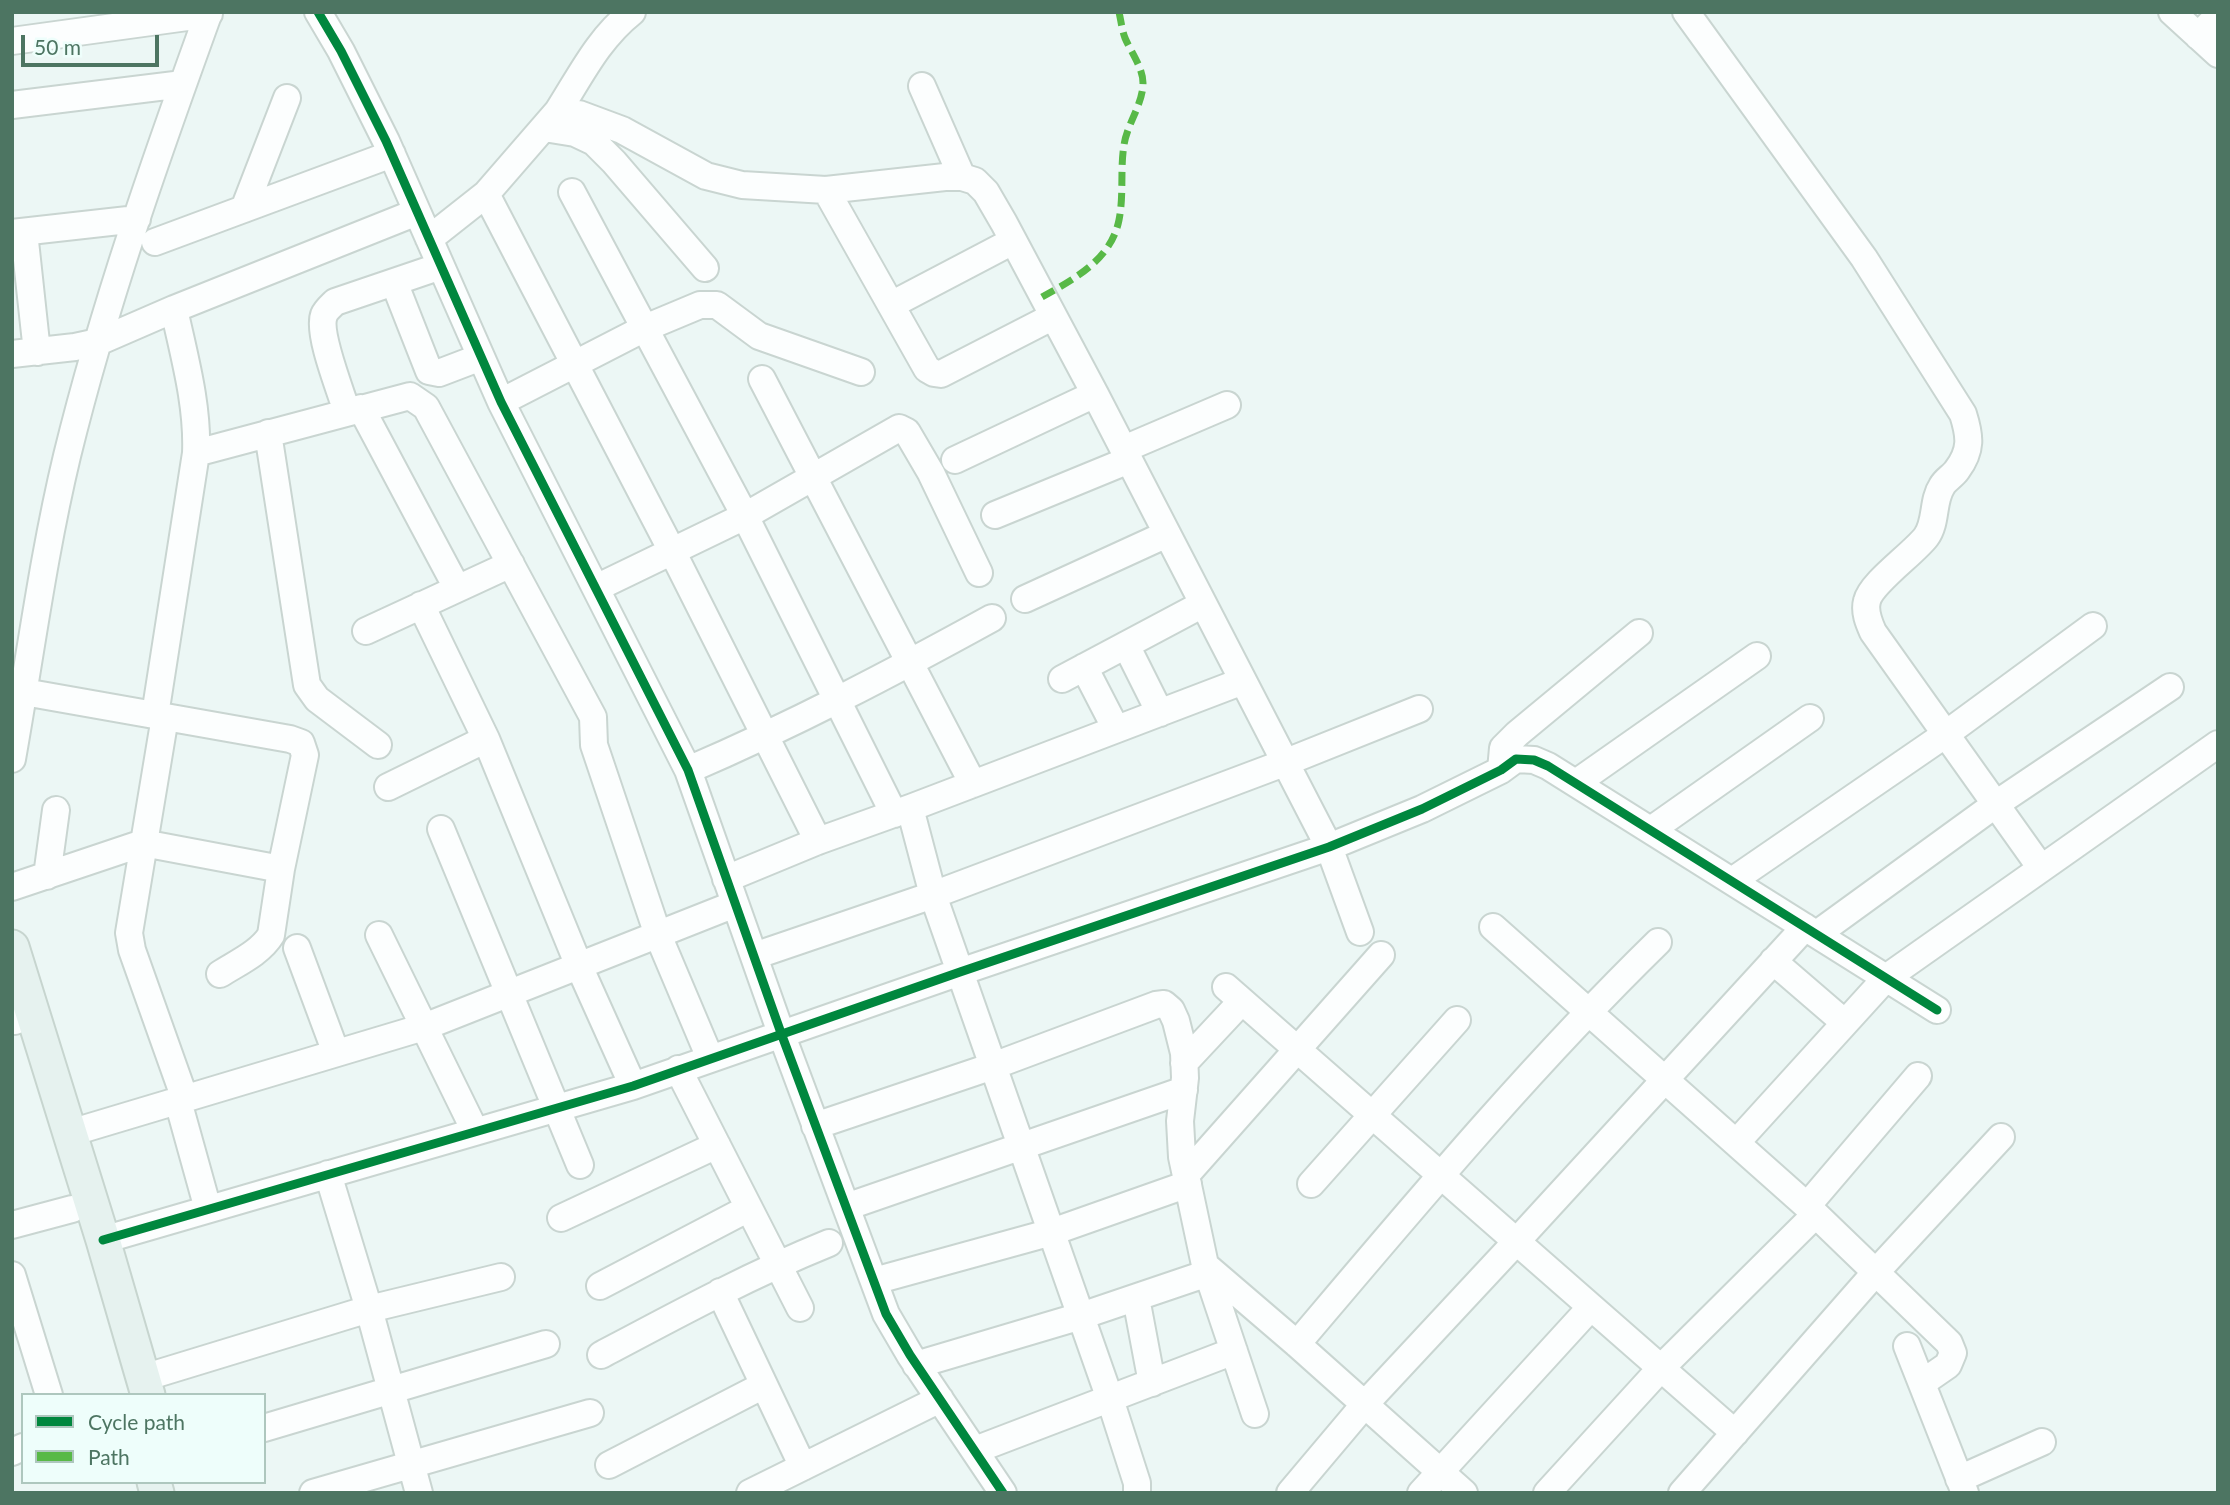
<!DOCTYPE html>
<style>
body{margin:0}
#map{position:relative;width:2230px;height:1505px;overflow:hidden;background:#ecf7f5;font-family:Lato,sans-serif}
canvas{display:block}
.frame{position:absolute;inset:0;border:14px solid #4d7562;pointer-events:none}
.legend{position:absolute;left:21px;top:1393px;width:245px;height:91px;box-sizing:border-box;background:#eefefb;border:2px solid #aec7be;margin:0;padding:9px 12px;list-style:none;font-size:21px;color:#4d7562}
.legend li{display:flex;align-items:center;gap:14px;height:35px}
.legend b{width:35px;border:2px solid #aec7be}
.scale{position:absolute;left:21px;top:35px;width:138px;height:32px;box-sizing:border-box;border:4px solid #4d7562;border-top:0;padding-left:9px;font-size:21px;line-height:24px;white-space:nowrap;color:#4d7562;-webkit-text-stroke:5px #eefefb;paint-order:stroke}
</style>
<div id="map">
<canvas width="2230" height="1505"></canvas>
<div class="frame"></div>
<ul class="legend">
<li><b style="height:9px;background:#00873e"></b>Cycle path</li>
<li><b style="height:9px;background:#58b947"></b>Path</li>
</ul>
<div class="scale">50 m</div>
</div>
<script>
const c = document.querySelector('canvas').getContext('2d');
c.lineJoin = 'round';
function stroke(path, color, width, dash) { c.strokeStyle = color; c.lineWidth = width; c.lineCap = dash ? 'butt' : 'round'; c.setLineDash(dash || []); c.stroke(path); }
const minor = new Path2D(`
 M318 12 341 51 386 141 501 402 688 770 781 1033 886 1314 910 1355 1003 1493
 M1686 12 1864 258 1963 414C1970 436 1972 450 1957 470 1953 476 1945 480 1942 486 1932 501 1937 522 1926 537 1913 554 1871 583 1867 601 1864 612 1869 623 1873 632L2041 868
 M2172 12 2218 54
 M2198 36 2218 16
 M12 41 209 14
 M922 86 962 177
 M12 105 183 84
 M558 111C581 75 598 39 632 12
 M544 128 575 133 594 142 614 162 705 268
 M826 190 927 369 934 373 941 374 1052 317
 M572 192 745 516 894 814
 M486 194 672 551 818 841
 M244 209 287 98
 M24 232 37 352
 M12 233 137 219
 M429 239 486 194 558 111 579 114 622 130 706 176 742 185 826 190 945 177H962L975 181 986 192 1004 223 1095 394 1329 847 1360 932
 M155 242 392 154
 M394 282 429 371 439 373 481 357
 M891 305 1013 241
 M12 354 75 347 98 342 174 309 417 212
 M762 379 973 784
 M501 402 645 328 700 305H717L759 336 861 372
 M361 408 457 588
 M347 412C341 392 317 333 324 315 326 310 331 306 335 302L441 266
 M268 433 307 685 317 699 378 745
 M1124 449 1227 405
 M196 453 410 396 426 407 593 717 594 745 658 935 710 1058
 M955 460 1095 394
 M995 515 1129 460
 M596 588 745 516 899 428 907 432 931 473 979 573
 M1025 599 1167 534
 M421 605 486 739 579 966 633 1086
 M366 631 511 564
 M1126 645 1160 713
 M1084 667 1116 729
 M1062 679 1203 604
 M24 692 290 739 301 743 305 755 281 869 271 935C260 953 237 963 220 974
 M155 715 196 453C198 404 184 356 174 309
 M165 717 129 933 132 950 185 1099
 M12 759C30 658 43 556 67 456 104 305 156 158 209 12
 M688 770C793 725 892 673 992 618
 M1501 770 1503 748 1517 734 1639 633
 M1576 783 1757 656
 M388 787 486 739
 M910 808 933 895 1110 1399 1137 1483V1493
 M441 829 580 1165
 M1651 830 1810 718
 M47 876 56 810
 M726 879 818 841 910 808 1243 681
 M1732 881 1946 734 2093 626
 M12 887 143 843 281 869
 M1493 927 1807 1206 1949 1343 1953 1353 1948 1365 1922 1383
 M1817 934 1996 804 2170 687
 M379 935 475 1131
 M297 948 336 1053
 M754 956 933 895 1284 763 1419 709
 M1773 961 1845 1023
 M1226 987 1735 1433
 M12 1021H15
 M1184 1063 1242 1001
 M678 1069 800 1308
 M178 1101 208 1209
 M815 1126 993 1066 1156 1005 1164 1004 1171 1010 1176 1021 1184 1053 1185 1078 1180 1121 1182 1157 1205 1265 1255 1414
 M70 1133 424 1027 735 904
 M1736 1143 1886 978 2218 744
 M328 1174 369 1309 419 1493
 M1186 1175 1381 955
 M1311 1184 1457 1020
 M1807 1206 1918 1076
 M846 1207 1184 1090
 M561 1218 717 1145
 M12 1225 72 1209
 M103 1240 633 1086 960 972 1329 847 1422 809 1501 770 1516 759 1534 760 1548 766 1937 1010
 M1206 1266 1297 1344 1464 1493
 M12 1275 49 1395
 M874 1281 1052 1232 1188 1184
 M600 1286 749 1208
 M720 1292 803 1467
 M1136 1298 1152 1383
 M1297 1344C1414 1206 1529 1068 1658 942
 M1907 1346 1965 1493
 M601 1355C676 1315 750 1275 829 1243
 M916 1365 1081 1316 1208 1273
 M143 1378 369 1309 501 1277
 M264 1428 546 1344
 M975 1450 1234 1351
 M12 1452 23 1447
 M609 1465 764 1385
 M1959 1479 2042 1442
 M313 1493 590 1413
 M750 1493 940 1399
 M1290 1493 1365 1404 1516 1242 1805 927
 M1421 1493 1591 1307
 M1547 1493 1661 1368 1815 1215
 M1682 1493 1875 1273 2001 1137`);
const major = new Path2D(`
 M12 947 103 1240 148 1395
 M154 1482 157 1493`);
const quiet = new Path2D(`
 M1042 297C1074 279 1111 260 1119 220 1124 195 1120 169 1124 145 1127 124 1143 104 1143 83 1143 68 1131 52 1125 38 1122 30 1121 21 1119 12`);
const cycleway = new Path2D(`
 M318 12 341 51 386 141 501 402 688 770 781 1033 886 1314 910 1355 1003 1493
 M103 1240 633 1086 960 972 1329 847 1422 809 1501 770 1516 759 1534 760 1548 766 1937 1010`);
stroke(minor, '#c9d5d1', 30);
stroke(major, '#c7d5cf', 37);
stroke(minor, '#fcfefe', 26);
stroke(major, '#e6f2ef', 33);
stroke(quiet, '#58b947', 7, [14, 7]);
stroke(cycleway, '#00873e', 9);
</script>
